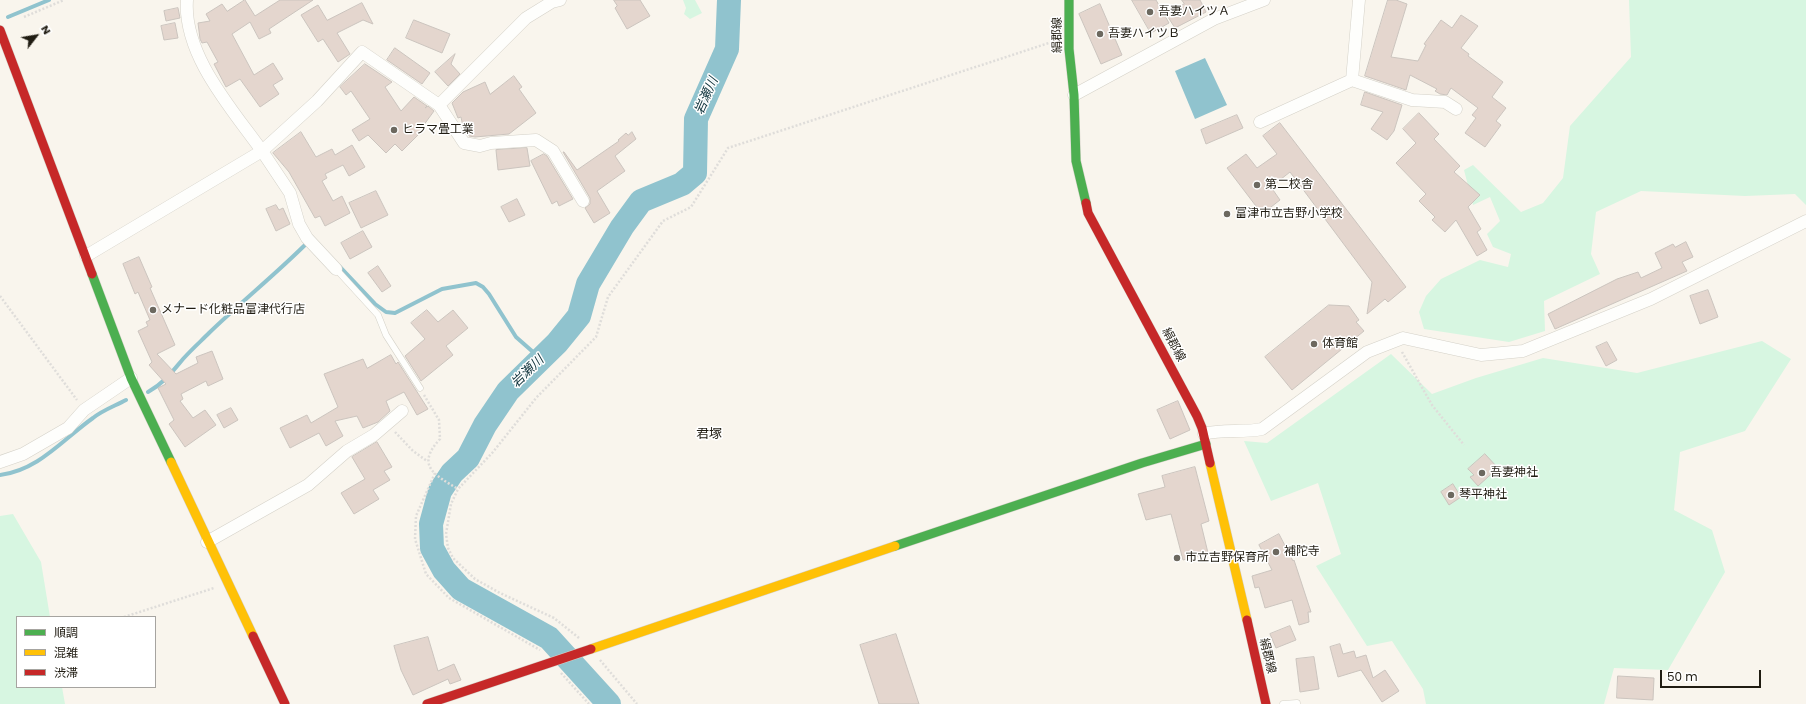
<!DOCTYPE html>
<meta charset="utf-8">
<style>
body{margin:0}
#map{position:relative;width:1806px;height:704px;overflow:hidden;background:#f9f5ed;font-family:Poppins,"Noto Sans JP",sans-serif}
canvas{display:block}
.legend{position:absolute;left:16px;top:616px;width:140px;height:72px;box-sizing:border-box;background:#fff;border:1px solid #a6a4a0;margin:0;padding:5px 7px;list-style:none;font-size:12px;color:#201c12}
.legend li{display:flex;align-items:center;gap:8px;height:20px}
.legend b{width:20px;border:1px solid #a6a4a0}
.north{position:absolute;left:16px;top:16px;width:40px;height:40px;-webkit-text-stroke:3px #fff;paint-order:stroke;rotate:59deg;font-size:11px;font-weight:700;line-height:16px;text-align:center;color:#201c12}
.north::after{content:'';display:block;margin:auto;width:14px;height:18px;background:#201c12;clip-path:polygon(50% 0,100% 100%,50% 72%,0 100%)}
.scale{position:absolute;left:1660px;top:670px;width:101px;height:18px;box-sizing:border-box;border:2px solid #201c12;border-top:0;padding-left:5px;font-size:12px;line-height:14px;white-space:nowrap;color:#201c12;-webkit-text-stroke:3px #fff;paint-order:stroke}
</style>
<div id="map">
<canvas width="1806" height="704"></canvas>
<ul class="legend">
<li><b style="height:5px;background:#4caf50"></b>順調</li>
<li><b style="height:5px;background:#ffc107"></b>混雑</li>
<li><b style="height:5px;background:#c62828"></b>渋滞</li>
</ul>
<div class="north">N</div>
<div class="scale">50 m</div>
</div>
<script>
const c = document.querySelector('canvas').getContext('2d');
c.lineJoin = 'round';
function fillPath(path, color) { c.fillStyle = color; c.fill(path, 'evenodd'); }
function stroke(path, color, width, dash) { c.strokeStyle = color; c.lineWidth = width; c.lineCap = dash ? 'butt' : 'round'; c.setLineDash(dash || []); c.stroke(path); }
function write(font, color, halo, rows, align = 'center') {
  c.font = font + ' Poppins,"Noto Sans JP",sans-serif'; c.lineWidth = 3; c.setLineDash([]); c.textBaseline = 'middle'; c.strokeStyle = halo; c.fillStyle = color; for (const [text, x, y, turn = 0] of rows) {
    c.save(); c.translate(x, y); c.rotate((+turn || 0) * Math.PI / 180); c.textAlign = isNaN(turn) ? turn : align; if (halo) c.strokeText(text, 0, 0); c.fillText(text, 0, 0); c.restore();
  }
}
const green = new Path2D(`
 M683 0H695L702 13 690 19 684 14 686 8Z
 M1629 0H1806V205L1795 194 1745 196 1641 191 1596 212 1591 254 1600 274 1544 301 1545 331 1509 342 1424 329 1419 312 1426 296 1441 279 1480 260 1508 267 1511 254 1493 247 1487 234 1500 221 1490 197 1473 205 1464 170 1473 165 1521 212 1543 203 1563 178 1570 126 1631 57Z
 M1762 341 1791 359 1745 431 1680 452 1674 510 1712 530 1725 572 1668 670 1614 668 1604 704H1426L1423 689 1392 641 1367 646 1316 566 1341 554 1318 483 1271 501 1244 441 1267 443 1391 354 1432 394 1476 378 1543 358 1637 373Z
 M13 514 41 562 50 617H17V687H62L65 704H0V516Z`);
const water = new Path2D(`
 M1205 58 1227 105 1195 119 1175 71Z`);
const stream = new Path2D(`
 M8 17 49 0
 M339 266 375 304 386 312 395 313 442 289 476 283 483 287 489 294 516 337 541 359
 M148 392C164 383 172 372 183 359 191 350 201 341 209 333 241 302 276 274 308 242
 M0 475C39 470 63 439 93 418 103 410 115 406 126 400`);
const river = new Path2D(`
 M609 704 549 638 461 589 444 570 432 548 431 524 440 491 452 473 468 458 485 425 508 391 557 343 579 316 588 284 622 227 641 201 682 184 695 173 696 119 727 49 729 0`);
const building = new Path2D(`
 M245 0 255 16 280 0H313L269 29 271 33 259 39 250 22 232 34 254 75 273 63 283 79 273 85 279 94 260 107 240 79 226 87 214 64 218 62 207 42 202 43 200 39 198 23 210 21 206 14 222 4 227 11Z
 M614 0H640L650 16 627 29 615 8 617 6Z
 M1132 0H1156L1169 23 1151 33Z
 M1182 0H1200L1206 12 1175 28 1166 14 1184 4Z
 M1388 0H1396L1407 4 1391 57 1418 61 1426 45 1424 44 1441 20 1452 28 1461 15 1478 26 1461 48 1469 54 1468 56 1503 82 1492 97 1506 108 1496 121 1501 125 1485 147 1465 133 1476 118 1472 115 1478 108 1451 88 1447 95 1440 94 1435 91 1437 89 1410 75 1406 90 1365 76Z
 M362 3 373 24 363 20 337 33 350 54 338 62 323 39 318 42 301 15 318 5 327 20Z
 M1100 4 1122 55 1101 64 1079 14Z
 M178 8 180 18 166 21 164 11Z
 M414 20 450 34 442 53 406 38Z
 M175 23 178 38 164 40 161 26Z
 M395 48 430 73 422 84 387 60Z
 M455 54 451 64 460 74 448 86 435 72Z
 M365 64 392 82 385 87 401 111 414 97 427 106 425 108 428 106 434 111 418 133 419 134 402 151 395 144 386 153 368 135 359 141 352 130 370 119 351 91 346 95 340 87Z
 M514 76 522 87 519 89 536 113 509 134 475 137 469 136 463 127 461 117 458 118 452 103 463 92 485 82 490 94Z
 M1365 92 1402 105 1394 131 1387 140 1371 129 1383 112 1361 105Z
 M1419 113 1439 134 1434 139 1460 166 1454 172 1480 195 1468 207 1481 229 1477 232 1487 250 1477 256 1456 220 1445 232 1432 220 1435 217 1419 201 1426 194 1396 163 1416 143 1403 129Z
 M1237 115 1243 128 1206 144 1201 130Z
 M1280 123 1406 287 1388 302 1385 299 1367 314 1372 282 1290 172 1271 187 1280 200 1262 214 1227 168 1246 154 1257 168 1277 154 1263 136Z
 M301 132 316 157 332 149 335 155 352 145 365 167 349 176 343 165 325 174 327 178 322 181 333 201 342 196 350 213 325 226 320 216 315 218 289 172 273 153Z
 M632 132 636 139 615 156 625 171 597 191 610 213 594 223 585 208 590 204V198L563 152H564L577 170 619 141 618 140 626 133 628 135Z
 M527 148 530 166 498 170 496 150Z
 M544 154 547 156 573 199 559 206 557 201 552 204 531 161Z
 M376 191 388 215 361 228 349 203Z
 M517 199 525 215 509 222 501 207Z
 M276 205 279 210 283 208 290 224 276 231 266 209Z
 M363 231 372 247 350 259 341 243Z
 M1686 242 1693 257 1682 262 1687 271 1555 329 1548 314 1617 279 1638 272 1641 278 1662 268 1655 253 1673 244 1675 247Z
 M139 257 152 287 150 288 175 345 157 354 176 374 198 363 196 357 212 351 223 379 208 386 206 381 181 394 183 399 180 401 193 418 205 410 216 425 185 447 169 424 174 420 158 388 166 384 149 365 152 362 138 331 148 326 146 322 150 320 138 292 135 294 123 264Z
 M378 266 391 286 382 292 368 273Z
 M1708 290 1718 317 1700 324 1690 296Z
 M1329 305 1349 306 1359 320 1356 322 1364 331 1292 390 1265 357Z
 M427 310 438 322 453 310 468 328 446 346 453 355 421 381 405 356 425 339 411 323Z
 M1607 342 1617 360 1606 366 1596 347Z
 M391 355 396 364 398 362 428 409 417 415 404 392 386 401 390 411 378 422 363 428 357 416 335 421 343 436 326 446 319 433 290 448 280 428 307 415 311 423 338 407 324 374 363 359 367 368Z
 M1178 401 1190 430 1170 439 1157 410Z
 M231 408 238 420 224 428 217 415Z
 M377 442 392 467 384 471 390 480 373 490 379 499 354 514 341 493 365 479 352 457Z
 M1485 454 1498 468 1478 486 1470 477 1474 475 1468 469Z
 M1195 467 1209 521 1201 524 1208 553 1183 560 1171 514 1146 520 1138 494 1165 487 1162 476Z
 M1453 484 1461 497 1449 505 1441 492Z
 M1279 534 1293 561 1294 560 1311 612H1308L1309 622 1299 625 1292 600 1265 608 1259 587 1255 588 1252 576 1272 570 1259 545Z
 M1290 626 1296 640 1276 648 1270 634Z
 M896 634 919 704H879L860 645Z
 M428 637 438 671 454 664 461 680 450 684 448 679 413 695 401 670 394 646Z
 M1340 644 1343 654 1354 651 1356 658 1366 655 1373 678 1385 670 1399 691 1382 702 1361 670 1338 677 1330 647Z
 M1314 657 1319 689 1300 692 1296 659Z
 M1618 676 1654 678 1653 700 1617 698Z`);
const path = new Path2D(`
 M24 17 64 0
 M0 296 77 400
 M1402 352 1432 405 1464 445
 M424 395 439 420 440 439C415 466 435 475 458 489
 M395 432 413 451 427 461
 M435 473 416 516 415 539 426 574 449 598 540 650
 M124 617 214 588
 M579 638 554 618 500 593 475 579 453 558 448 548 446 534 451 504 458 489 493 452 536 398 596 337 608 297 663 221 691 207 728 148 1055 41
 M600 660 637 704
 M561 673 589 704`);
const lane = new Path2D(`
 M336 269 378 315 386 335 420 388
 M1283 704 1297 703`);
const street = new Path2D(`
 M1352 80 1412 100 1445 102 1456 109
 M1074 95 1214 19 1264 0
 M439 105 464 143 480 146 491 143 536 140 553 151 583 201
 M1260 122 1352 80 1359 0
 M86 256 262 151C232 109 183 55 187 0
 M336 269 307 238 299 224 290 193 262 151 317 101 362 52 439 105 526 18 552 2 560 0
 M1204 434C1223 429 1242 433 1262 429L1367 352 1403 338 1481 355 1523 351 1651 299 1806 221
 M0 462 23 454 68 428 84 410 131 378
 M207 542 308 485 347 451 374 435 402 411`);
const fast = new Path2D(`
 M1069 0V49L1074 95 1076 161 1086 203
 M92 274 131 378 171 462
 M895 546 1142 463 1206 444`);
const slow = new Path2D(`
 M171 462 253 636
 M1210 463 1247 620
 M591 649 895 546`);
const jam = new Path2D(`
 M0 30 92 274
 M1086 203 1088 213 1197 416 1202 428 1210 463
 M1247 620 1266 704
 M253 636 285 704
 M427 704 591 649`);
const markers = [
 [1150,12,4,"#6c685f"],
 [1100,34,4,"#6c685f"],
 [394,130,4,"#6c685f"],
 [1257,185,4,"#6c685f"],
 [1227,214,4,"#6c685f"],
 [153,310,4,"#6c685f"],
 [1314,344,4,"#6c685f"],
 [1482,473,4,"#6c685f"],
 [1451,495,4,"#6c685f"],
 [1276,552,4,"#6c685f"],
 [1177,558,4,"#6c685f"]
];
const poiNames = [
 ["吾妻ハイツＡ",1158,12],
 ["吾妻ハイツＢ",1108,34],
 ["ヒラマ畳工業",402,130],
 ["第二校舎",1265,185],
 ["富津市立吉野小学校",1235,214],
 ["メナード化粧品富津代行店",161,310],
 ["体育館",1322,344],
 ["吾妻神社",1490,473],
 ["琴平神社",1459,495],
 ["補陀寺",1284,552],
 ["市立吉野保育所",1185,558]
];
const streetNames = [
 ["絹郡線",1058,35,-91],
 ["絹郡線",1173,345,62],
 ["絹郡線",1267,656,77]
];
const waterNames = [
 ["岩瀬川",707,96,-66],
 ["岩瀬川",528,372,-44]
];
const neighbourhoodNames = [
 ["君塚",709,435]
];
fillPath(green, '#d7f6e1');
fillPath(water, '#90c3ce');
stroke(stream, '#90c3ce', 4);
stroke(river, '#90c3ce', 24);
fillPath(building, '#e4d6ce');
stroke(building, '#cbc4be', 1);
stroke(lane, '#d4d1c8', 7);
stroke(street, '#d4d1c8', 13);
stroke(fast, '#d4d1c8', 10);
stroke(slow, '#d4d1c8', 10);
stroke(jam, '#d4d1c8', 10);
stroke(path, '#dfddda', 2.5, [2, 2]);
stroke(lane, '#fefefc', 6);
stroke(street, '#fefefc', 12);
stroke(fast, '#4caf50', 9);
stroke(slow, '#ffc107', 9);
stroke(jam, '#c62828', 9);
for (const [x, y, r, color] of markers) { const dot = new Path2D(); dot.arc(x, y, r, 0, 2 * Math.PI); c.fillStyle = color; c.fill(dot); stroke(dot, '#fff', 1.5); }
write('12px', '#201c12', '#fff', poiNames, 'left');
write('12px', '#201c12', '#fff', streetNames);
write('italic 13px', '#12363f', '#fff', waterNames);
write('13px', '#201c12', '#fff', neighbourhoodNames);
</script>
